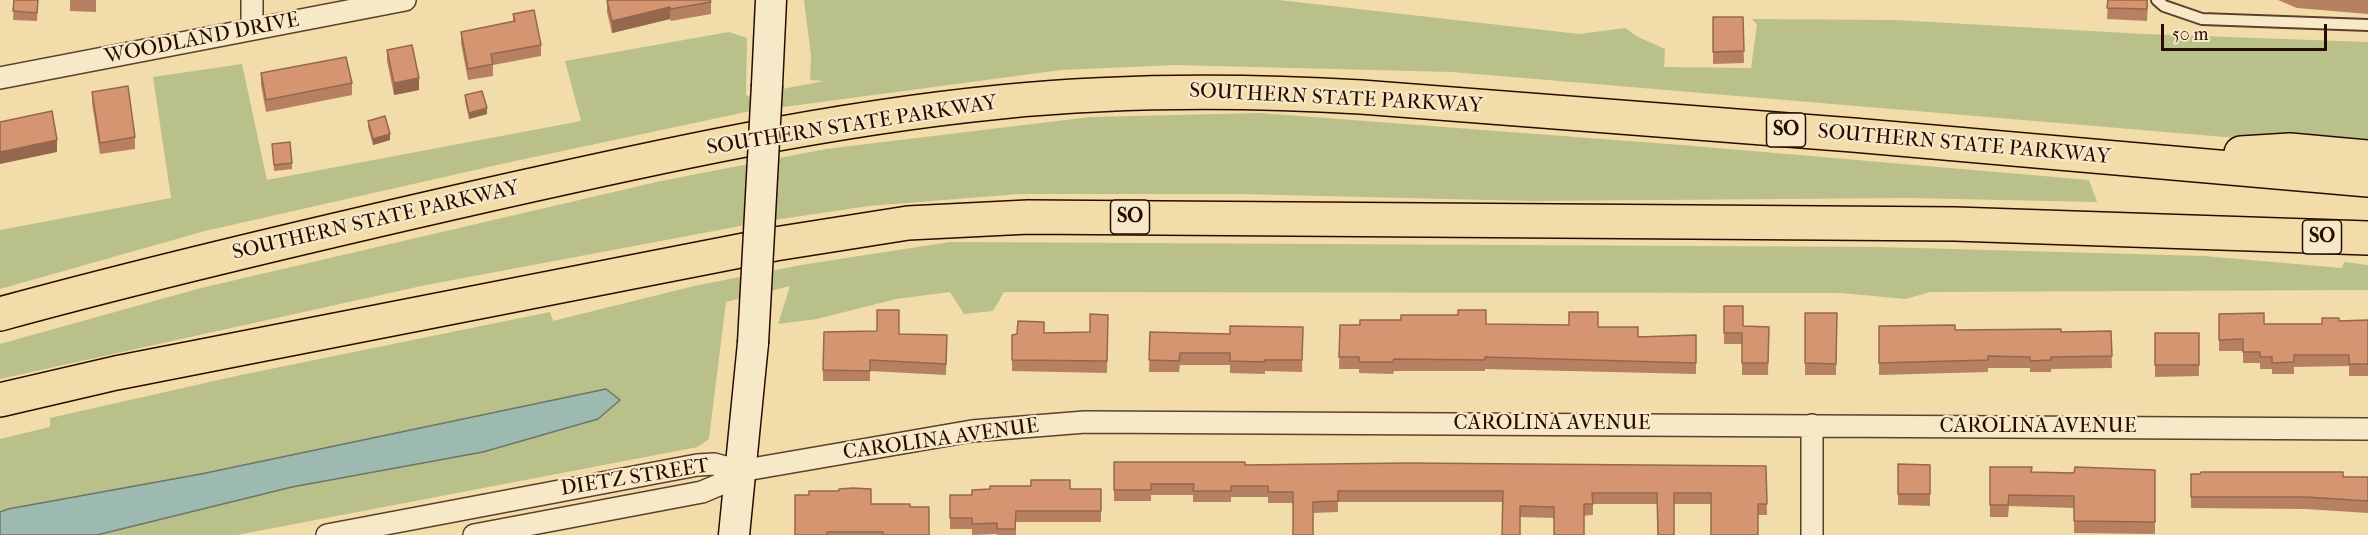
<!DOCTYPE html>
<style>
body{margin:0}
#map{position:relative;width:2368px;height:535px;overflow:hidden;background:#f2dcaa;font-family:"IM FELL French Canon",serif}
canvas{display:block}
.scale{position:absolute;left:2161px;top:24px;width:166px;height:27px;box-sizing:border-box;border:3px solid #290c00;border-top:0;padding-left:8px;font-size:18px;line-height:21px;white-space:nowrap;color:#290c00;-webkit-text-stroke:4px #f7e8c8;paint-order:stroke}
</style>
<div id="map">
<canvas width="2368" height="535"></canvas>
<div class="scale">50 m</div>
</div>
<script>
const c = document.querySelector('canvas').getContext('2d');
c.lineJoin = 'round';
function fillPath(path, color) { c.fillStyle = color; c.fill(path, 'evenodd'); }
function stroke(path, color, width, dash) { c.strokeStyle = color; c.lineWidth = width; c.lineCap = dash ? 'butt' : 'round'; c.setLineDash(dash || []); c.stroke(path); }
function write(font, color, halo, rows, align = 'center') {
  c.font = font + ' "IM FELL French Canon",serif'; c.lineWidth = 4.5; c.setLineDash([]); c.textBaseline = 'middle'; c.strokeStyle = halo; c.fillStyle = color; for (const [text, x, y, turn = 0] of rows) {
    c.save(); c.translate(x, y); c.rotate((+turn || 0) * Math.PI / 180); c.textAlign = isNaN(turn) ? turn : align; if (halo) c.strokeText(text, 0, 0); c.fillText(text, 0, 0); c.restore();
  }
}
const green = new Path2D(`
 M804 0H1279L1579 34 1625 28 1638 37 1665 49 1664 67 1751 68 1757 25 1752 19 1895 20 2144 34 2368 42V149L1452 72 1175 65 1061 70 746 112 506 163 205 231 0 289V230L171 198 153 77 242 64 267 180 581 121 565 61 729 32 747 38 746 96 824 81 810 80 811 56Z
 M1260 113 1694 146 2089 180 2097 202 1909 198 1530 201 1240 194H1019L869 206 767 221 426 285 0 379V344L201 288 661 181 826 149 1090 117Z
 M950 242 1880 247 2204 256 2342 268 2344 262 2368 265V290L1930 292 1906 299 1841 293 1004 292 993 311 964 314 950 292 896 299 817 319 778 324 790 286 726 302 709 439 698 447 237 535H0V439L50 427V418L236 376 550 312 553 321 694 286 801 265Z`);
const water = new Path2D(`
 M606 389 620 400 598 419 483 452 292 487 97 535H0V512L8 509 201 474Z`);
const lane = new Path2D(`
 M2157 0 2164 6 2202 19 2368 25`);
const street = new Path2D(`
 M252 29V0
 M0 78 405 0
 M740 471 972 431 1085 422 2368 429
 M327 535 697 465 714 464 740 471
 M474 535 702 492 728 481 740 471
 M1812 535V425`);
const secondary = new Path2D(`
 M767 85 771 0
 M734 535 753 343`);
const highway = new Path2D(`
 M2241 153 2290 150 2368 157
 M0 314C161 270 324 232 487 195 656 157 827 119 1000 102 1120 90 1241 90 1361 97L1853 135 2368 180
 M0 400 116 373 775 244 908 223 1028 217 1955 224 2368 238`);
const secondaryBridge = new Path2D(`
 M753 343 767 85`);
const wall = new Path2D(`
 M14 0H38L37 21 13 20Z
 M70 0H96V12L70 11Z
 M2108 0H2148L2147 21 2107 19Z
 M2278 0H2368V14L2297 8Z
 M607 1 711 2V14L671 21 670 19 612 33 607 12Z
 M513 14 541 45V56L493 65V76L468 80 461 43V32L513 22Z
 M1713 17H1743L1744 63 1713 64Z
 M387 50 419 90 394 95 387 61Z
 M261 73 352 83V95L266 112 261 85Z
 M92 92 135 137V149L100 154 92 103Z
 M465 95 487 114 469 119 465 101Z
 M368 121 390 140 373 145 368 127Z
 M272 144 292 163V169L274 171Z
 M1724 306 1743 326 1769 327 1768 375H1742V344H1724Z
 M1805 313H1837L1836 375H1805Z
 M2219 314 2264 324H2322L2339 321 2368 320V376H2349V366L2294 367V374H2272V369H2260V363H2243V351H2219Z
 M1108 315 1107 373 1012 371V335L1090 332Z
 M1486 324 1598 327 1638 337 1696 335V374L1485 369V371H1394L1393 374 1359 373V369H1339L1340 325Z
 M1879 326 1955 330 2061 332 2111 331 2112 368 2051 369V372H2030V368H1988V372L1879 375Z
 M1303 327 1302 372 1265 371V374L1230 373V365H1180L1179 372H1149L1150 332 1230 334Z
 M2155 333H2199V376L2155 377Z
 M899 334 947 335 946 375 870 371V381H823V370Z
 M1114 462 1245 465 1766 466 1767 515H1758L1711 504H1593V515L1554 518 1520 517 1502 502H1338V512L1313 513 1293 503H1268V497H1231V502H1193V495H1151V501H1114Z
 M1898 464 1930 465V506L1898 505Z
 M1990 467 2031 472 2074 473 2155 470V534L2074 533V508L2009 506 2008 517H1990Z
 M2191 474 2368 477V513L2306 509 2191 508Z
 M1070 489H1101V522H1016V535H997V534L972 535V529H950V495H972Z
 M809 495 871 504 910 507 929 535H795Z`);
const shadedWall = new Path2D(`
 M670 7V19L612 33V21Z
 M419 78V90L394 95V83Z
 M487 108V114L469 119V113Z
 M390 134V140L373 145V139Z
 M57 140V152L0 164V152Z`);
const building = new Path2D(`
 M14 0H38L37 13 13 11Z
 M610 0H710L711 2 671 9 670 7 612 21 607 1Z
 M2108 0H2147V9L2107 8Z
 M534 10 541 45 491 54 493 64 468 69 461 32 515 21 513 14Z
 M1713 17H1743L1744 51 1713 52Z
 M412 45 419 78 394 83 387 50Z
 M346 57 352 83 266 100 261 73Z
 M128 86 135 137 100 143 92 92Z
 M482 91 487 108 469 113 465 95Z
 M52 111 57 140 0 152V122Z
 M385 116 390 134 373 139 368 121Z
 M290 142 292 163 274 165 272 144Z
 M1724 306H1743V326L1769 327 1768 363H1742V333H1724Z
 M877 310H899V334L947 335 946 364 870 360V371L823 370 824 332 877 331Z
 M1458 310H1486V324L1569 325V312H1598V327H1638V337L1696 335V363L1485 357V360L1394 359 1393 362H1359V357H1339L1340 325H1360V320H1401V315H1458Z
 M1805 313H1837L1836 364 1805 363Z
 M2264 313V324H2322V318H2339V321L2368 320V364H2349V355H2294V362L2272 363V357H2260V352H2243V339L2219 340V314Z
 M1090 314 1108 315 1107 361 1012 360V335L1017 334 1018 321 1044 322V333L1090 332Z
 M1955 325V330L2061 329V332L2111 331 2112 356 2051 357V360L2030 361V357L1988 356V360L1879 363V326Z
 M1230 326 1303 327 1302 360H1264L1265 362 1230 361V353H1180L1179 361 1149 360 1150 332 1230 334Z
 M2155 333H2199V365H2155Z
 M1114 462H1245V465L1408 463 1766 466 1767 504H1758V535H1711V493H1674V535H1658L1657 493H1592L1593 504H1584V535H1554V507L1520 506V535H1502L1503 491H1338V501L1313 502V535H1293V492H1268V486H1231V491H1193L1194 484H1151V490H1114Z
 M1898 464 1930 465V494H1898Z
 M1990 467H2032L2031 472 2074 473 2075 467 2155 470V522L2074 521V496L2009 495 2008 505H1990Z
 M2201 472H2343V477H2368V501L2306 497H2191V474H2200Z
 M1031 480H1070V489H1101V511H1016L1015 529H997V523L972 524V518H950V495H972V490L990 489V486H1031Z
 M853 488 871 489V504H910V507H929V535H883V532H827V535H795V495H809V491H839V489Z`);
const shields = [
 [1786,130,39],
 [1130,217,39],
 [2322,237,39]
];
const shieldNames = [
 ["SO",1786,130],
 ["SO",1130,217],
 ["SO",2322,237]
];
const streetNames = [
 ["WOODLAND DRIVE",202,39,-11],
 ["SOUTHERN STATE PARKWAY",1336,99,3],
 ["SOUTHERN STATE PARKWAY",852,126,-9],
 ["SOUTHERN STATE PARKWAY",1964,145,5],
 ["SOUTHERN STATE PARKWAY",376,221,-13],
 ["CAROLINA AVENUE",1552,424],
 ["CAROLINA AVENUE",2038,427],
 ["CAROLINA AVENUE",941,440,-8],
 ["DIETZ STREET",635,478,-9]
];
fillPath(green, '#b9c08a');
fillPath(water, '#9dbab1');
stroke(water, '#6f746a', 1.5);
stroke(lane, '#5b402a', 14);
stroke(street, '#5b402a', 24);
stroke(secondary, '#290c00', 33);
stroke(highway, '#290c00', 36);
stroke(lane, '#f7e8c8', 10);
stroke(street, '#f7e8c8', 21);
stroke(secondary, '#f7e8c8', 30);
stroke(highway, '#f2dcaa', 33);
stroke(secondaryBridge, '#290c00', 33, []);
stroke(secondaryBridge, '#f7e8c8', 30);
fillPath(wall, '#b78060');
fillPath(shadedWall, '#95684e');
fillPath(building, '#d59570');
stroke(building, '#95684e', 1.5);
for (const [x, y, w] of shields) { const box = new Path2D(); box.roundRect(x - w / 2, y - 17, w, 34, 4.5); c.fillStyle = '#f7e8c8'; c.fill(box); stroke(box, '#290c00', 1.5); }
write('bold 20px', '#290c00', null, shieldNames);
write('21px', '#290c00', '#f7e8c8', streetNames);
</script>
